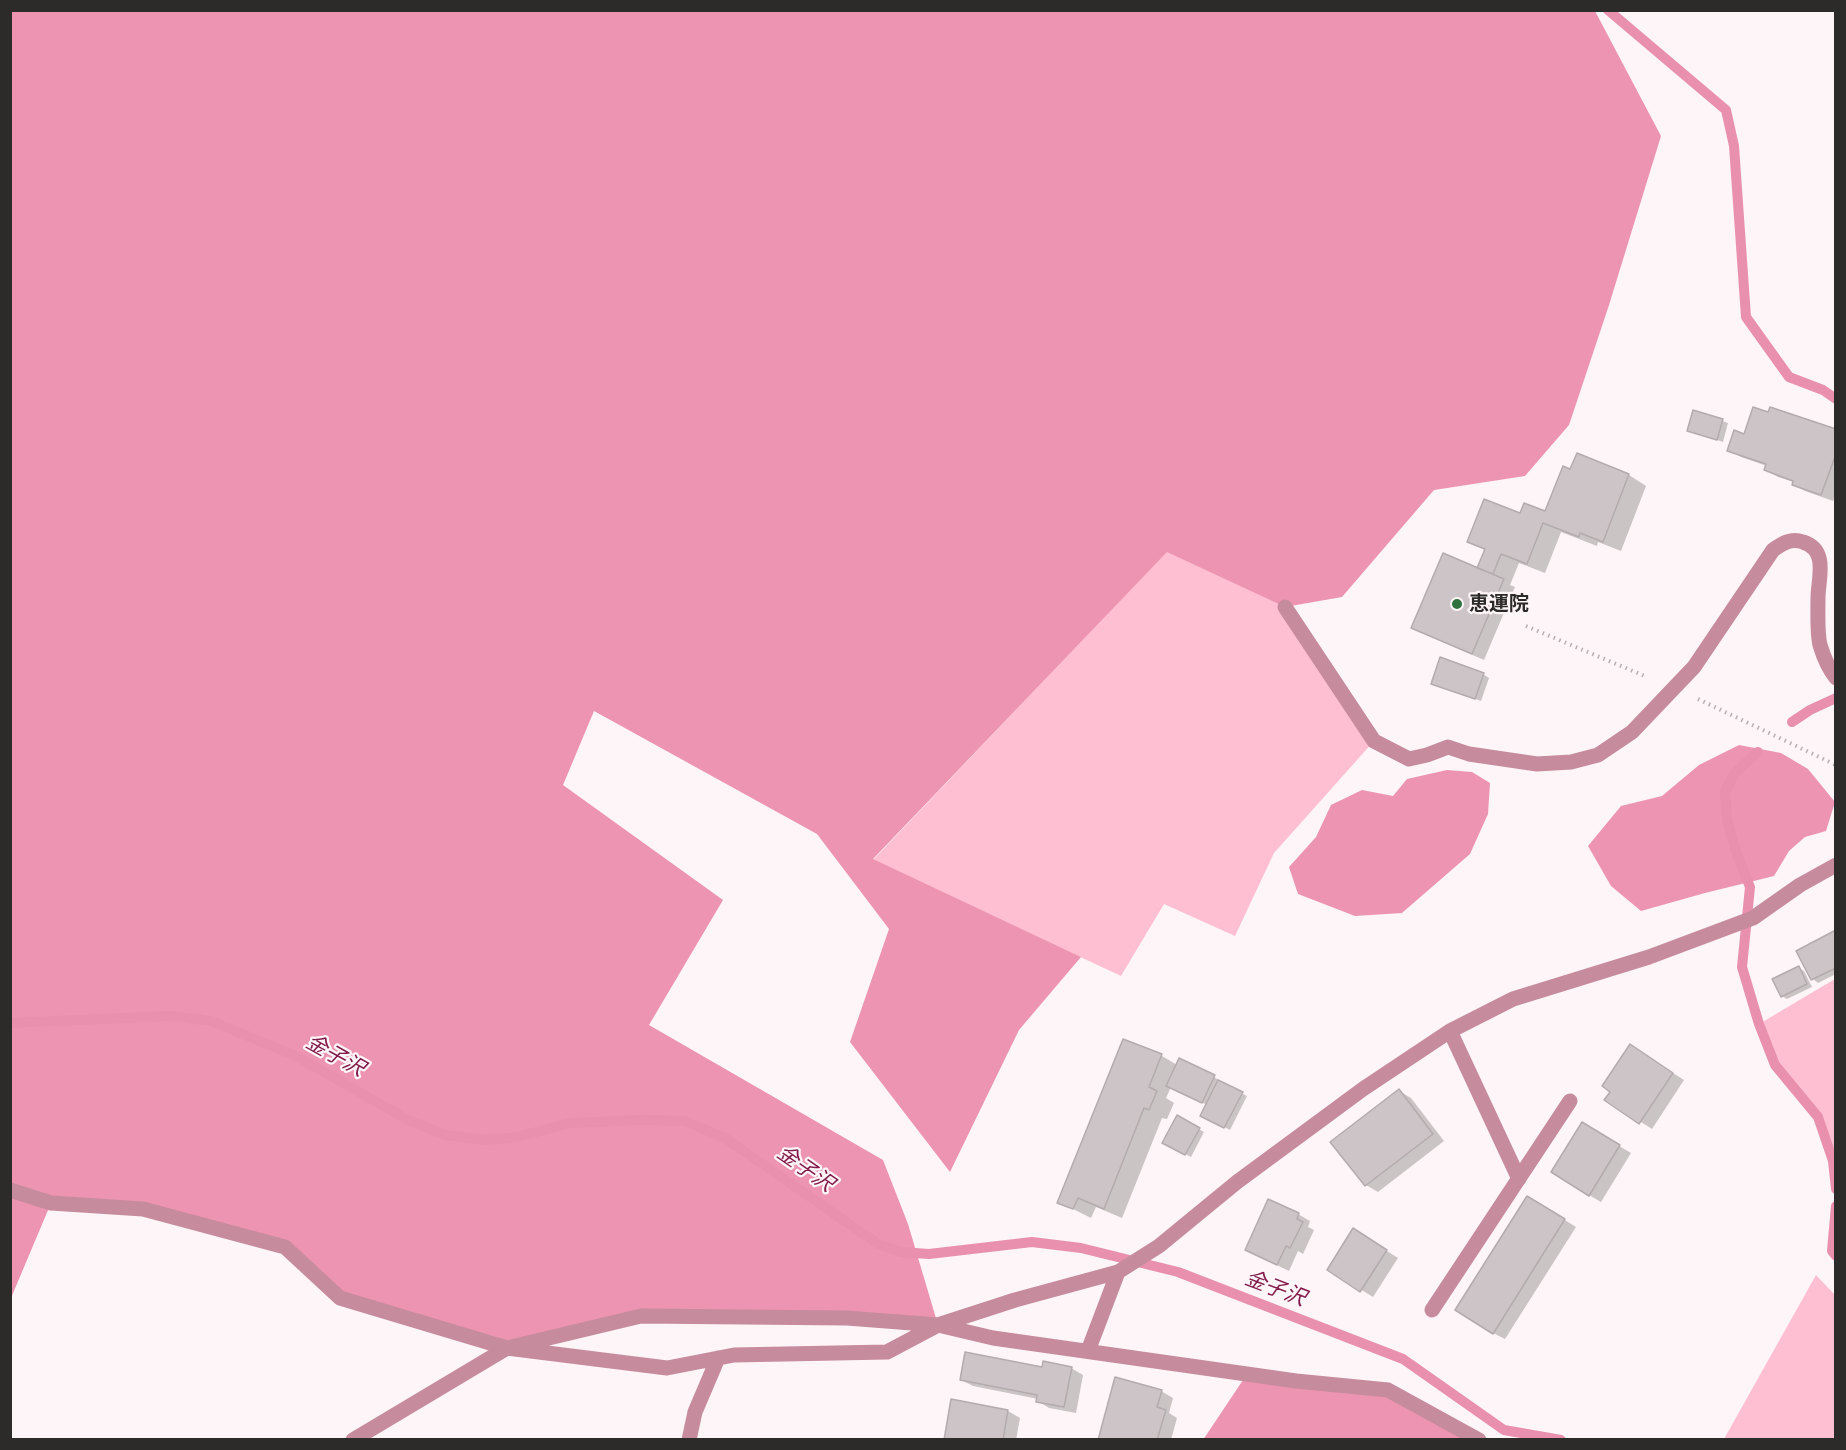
<!DOCTYPE html>
<meta charset="utf-8">
<style>
body{margin:0}
#map{position:relative;width:1846px;height:1450px;overflow:hidden;background:#fdf5f7;font-family:"Noto Serif",serif}
canvas{display:block}
.frame{position:absolute;inset:0;border:12px solid #2d2a2a;pointer-events:none}
</style>
<div id="map">
<canvas width="1846" height="1450"></canvas>
<div class="frame"></div>
</div>
<script>
const c = document.querySelector('canvas').getContext('2d');
c.lineJoin = 'round';
function fillPath(path, color) { c.fillStyle = color; c.fill(path, 'evenodd'); }
function stroke(path, color, width, dash) { c.strokeStyle = color; c.lineWidth = width; c.lineCap = dash ? 'butt' : 'round'; c.setLineDash(dash || []); c.stroke(path); }
function write(font, color, halo, rows, align = 'center') {
  c.font = font + ' "Noto Serif","Noto Sans JP",serif'; c.lineWidth = 4.5; c.setLineDash([]); c.textBaseline = 'middle'; c.strokeStyle = halo; c.fillStyle = color; for (const [text, x, y, turn = 0] of rows) {
    c.save(); c.translate(x, y); c.rotate((+turn || 0) * Math.PI / 180); c.textAlign = isNaN(turn) ? turn : align; if (halo) c.strokeText(text, 0, 0); c.fillText(text, 0, 0); c.restore();
  }
}
const green = new Path2D(`
 M1167 551 1285 607 1374 741 1274 853 1235 936 1164 904 1121 976 873 860Z
 M1835 979V1189L1833 1161 1818 1117 1775 1065 1759 1024Z
 M1816 1275 1835 1295V1439H1724Z`);
const forest = new Path2D(`
 M11 11H1595L1661 136 1609 305 1569 425 1525 476 1434 490 1342 597 1285 607 1167 552 873 859 1081 957 1019 1030 950 1172 850 1042 889 929 817 834 594 711 563 785 723 900 649 1025 883 1160 908 1224 938 1325 641 1316 507 1348 340 1298 285 1247 143 1209 51 1203 11 1298Z
 M1739 745 1781 753 1808 769 1835 802 1826 831 1805 837 1789 851 1774 876 1705 893 1641 911 1611 886 1588 846 1621 806 1662 796 1699 765Z
 M1447 770 1472 772 1490 783 1488 814 1470 854 1402 913 1355 916 1298 894 1289 867 1316 837 1331 805 1362 790 1393 796 1407 779Z
 M1247 1374 1388 1390 1479 1440H1203Z`);
const shadow = new Path2D(`
 M1694 411 1728 423 1723 442 1689 430Z
 M1836 431V495L1833 501 1805 491 1793 484 1794 482 1778 477 1766 470 1767 466 1741 457 1729 450 1745 436Z
 M1577 455 1629 475 1646 486 1621 551 1598 542 1597 546 1561 532 1545 573 1519 563 1510 585 1515 587 1484 660 1425 634 1413 627 1478 570 1486 551 1469 541 1521 515 1546 513 1571 471Z
 M1483 674 1489 678 1481 701 1433 684Z
 M1836 934V974L1818 983 1813 979 1798 951Z
 M1799 968 1804 971 1812 987 1787 999 1782 996Z
 M1124 1041 1162 1056 1177 1065 1214 1077 1219 1080V1082L1247 1096 1230 1130 1202 1115 1207 1105 1171 1087 1166 1098 1174 1103 1167 1119 1162 1118 1122 1218 1096 1207 1091 1218 1059 1202Z
 M1642 1053 1684 1080 1652 1129 1606 1100Z
 M1399 1091 1411 1098 1444 1141 1378 1192 1366 1185Z
 M1177 1117 1204 1132 1191 1157 1164 1143Z
 M1594 1131 1631 1153 1601 1202 1589 1195Z
 M1539 1204 1576 1227 1505 1339 1493 1333Z
 M1298 1214 1310 1221 1308 1227 1314 1230 1303 1254 1298 1251 1289 1271 1258 1256Z
 M1365 1237 1398 1258 1373 1297 1329 1270Z
 M1043 1368H1071L1083 1375 1076 1413 1049 1408 1038 1401V1399L973 1386 961 1380Z
 M1161 1391 1173 1398 1169 1413 1177 1418 1171 1440H1099Z
 M952 1401 1008 1411 1020 1418 1016 1440H945Z`);
const stream = new Path2D(`
 M1608 10 1726 110 1734 146 1746 317 1789 377 1823 390 1836 399
 M1792 722 1810 710 1836 698
 M1758 752 1734 774 1725 792 1727 819 1736 852 1750 887 1742 967 1759 1024 1775 1065 1818 1117 1833 1161 1836 1189
 M10 1023 170 1016 211 1021 296 1056 410 1121 446 1135 486 1140 517 1137 570 1123 640 1120 685 1121 725 1138 878 1244 901 1252 929 1254 1032 1242 1081 1248 1178 1272 1403 1359 1504 1430 1561 1440
 M1836 1206 1832 1251 1836 1256`);
const building = new Path2D(`
 M1753 407 1768 412 1770 407 1836 429V454L1821 495 1792 485 1793 481 1764 470 1766 464 1727 451 1734 430 1744 434Z
 M1693 410 1723 419 1717 440 1687 431Z
 M1577 453 1629 474 1603 542 1580 533 1579 537 1543 523 1527 564 1501 554 1493 574 1477 568 1485 549 1467 542 1484 499 1520 513 1524 503 1545 511 1563 466 1570 469Z
 M1443 553 1504 579 1472 654 1411 628Z
 M1440 657 1484 673 1475 699 1431 684Z
 M1834 931 1836 935V968L1811 980 1796 951Z
 M1799 966 1807 984 1781 997 1772 979Z
 M1123 1039 1162 1054 1149 1087 1157 1091 1149 1110 1144 1108 1104 1209 1078 1198 1073 1209 1057 1203Z
 M1630 1044 1673 1073 1639 1124 1604 1100 1610 1092 1602 1086Z
 M1179 1058 1215 1075 1202 1103 1166 1086Z
 M1218 1080 1243 1092 1224 1128 1200 1116Z
 M1399 1089 1433 1134 1365 1186 1330 1142Z
 M1177 1115 1200 1128 1185 1155 1162 1143Z
 M1582 1122 1620 1145 1589 1196 1551 1172Z
 M1527 1196 1565 1219 1493 1334 1455 1310Z
 M1268 1199 1299 1213 1297 1219 1303 1222 1290 1248 1286 1246 1277 1265 1245 1250Z
 M1353 1228 1387 1250 1360 1292 1327 1270Z
 M965 1352 1042 1367 1043 1361 1072 1367 1064 1407 1036 1402 1037 1395 960 1380Z
 M1115 1377 1162 1390 1157 1407 1166 1410 1157 1440H1098Z
 M951 1399 1008 1410 1003 1440H944Z`);
const path = new Path2D(`
 M1526 626 1647 677
 M1698 699 1836 765`);
const minor = new Path2D(`
 M1285 607 1374 741 1409 759 1427 755 1448 747 1469 754 1537 764 1571 762 1598 755 1632 732 1694 667 1773 550C1783 543 1791 538 1803 542 1829 550 1818 579 1818 598 1818 611 1817 633 1820 645 1823 655 1829 669 1836 678
 M1450 1031 1519 1179
 M10 1190 51 1203 143 1209 285 1247 340 1298 507 1348 667 1368 734 1355 887 1352 938 1325 993 1338 1296 1381 1388 1390 1479 1440
 M1432 1310 1570 1101
 M1088 1351 1118 1272
 M353 1440 507 1348 641 1316 847 1318 938 1325 1015 1300 1118 1272 1159 1246 1237 1182 1363 1089 1450 1031 1513 999 1649 957 1753 918 1800 885 1836 865
 M689 1440 695 1412 718 1358`);
const markers = [
 [1457,604,6,"#2f723d"]
];
const poiNames = [
 ["恵運院",1469,604]
];
const waterNames = [
 ["金子沢",335,1056,29],
 ["金子沢",805,1169,35],
 ["金子沢",1275,1289,21]
];
fillPath(green, '#ffbfd3');
fillPath(forest, '#ed94b2');
fillPath(shadow, '#0003');
stroke(stream, '#e990ae', 10);
fillPath(building, '#cdc4c7');
stroke(building, '#b3abad', 1.5);
stroke(path, '#b6b0b1', 4, [1.5, 4.5]);
stroke(minor, '#c78b9e', 15);
for (const [x, y, r, color] of markers) { const dot = new Path2D(); dot.arc(x, y, r, 0, 2 * Math.PI); c.fillStyle = color; c.fill(dot); stroke(dot, '#fdf5f7', 2); }
write('bold 20px', '#2d2a2a', '#fdf5f7', poiNames, 'left');
write('italic 21px', '#821b4a', '#fdf5f7', waterNames);
</script>
